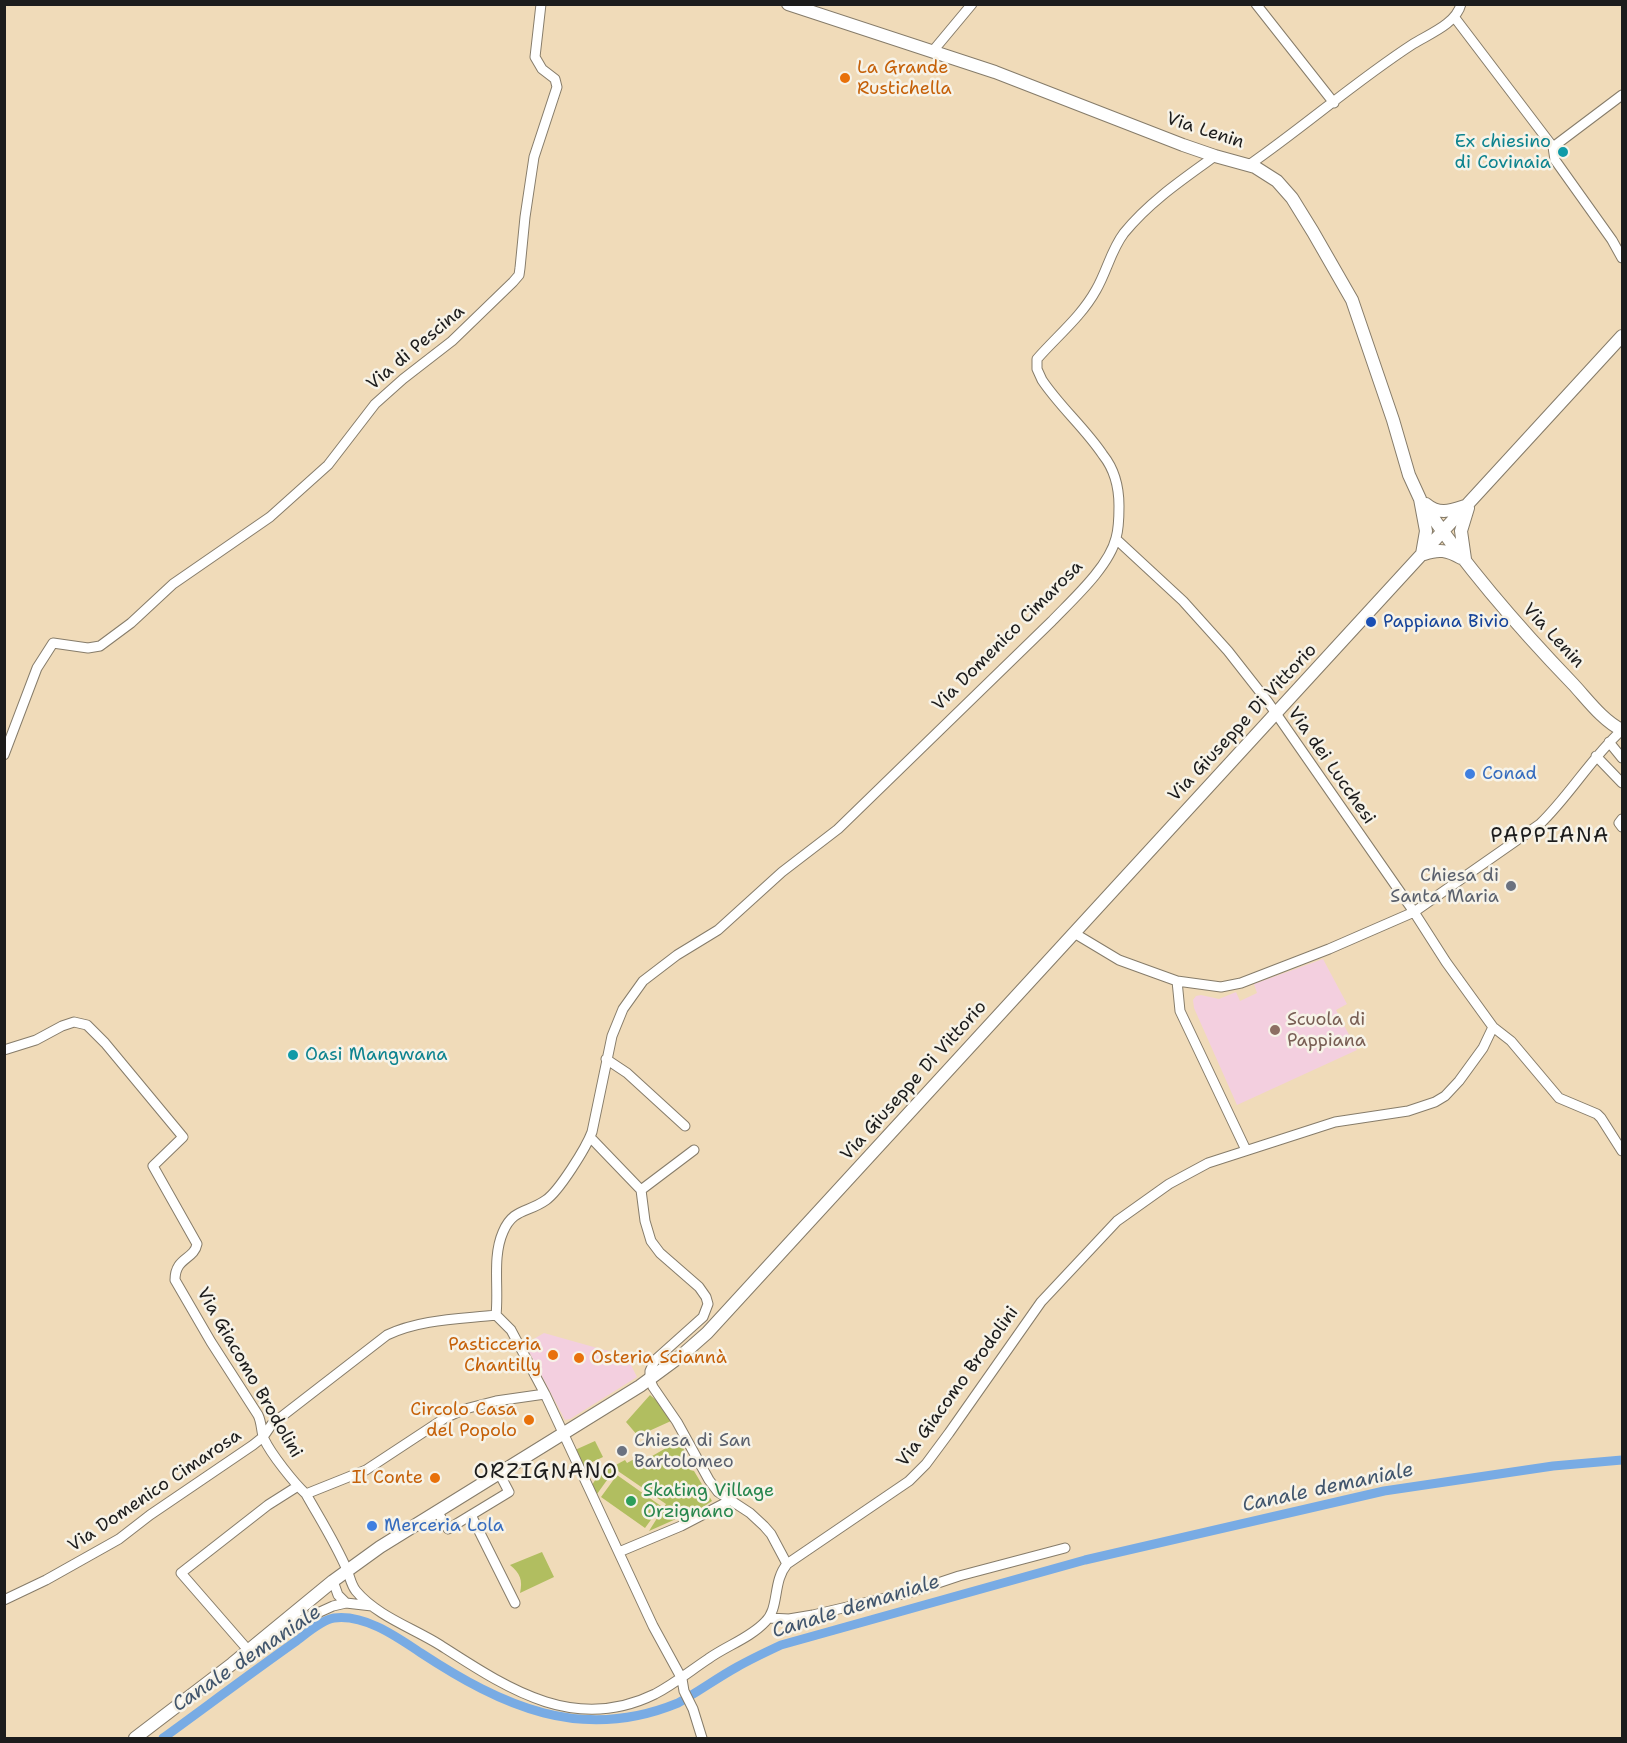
<!DOCTYPE html>
<meta charset="utf-8">
<style>
body{margin:0}
#map{position:relative;width:1627px;height:1743px;overflow:hidden;background:#f0dbb9;font-family:"Shantell Sans",sans-serif}
canvas{display:block}
.frame{position:absolute;inset:0;border:6px solid #1c1c1c;pointer-events:none}
</style>
<div id="map">
<canvas width="1627" height="1743"></canvas>
<div class="frame"></div>
</div>
<script>
const c = document.querySelector('canvas').getContext('2d');
c.lineJoin = 'round';
function fillPath(path, color) { c.fillStyle = color; c.fill(path, 'evenodd'); }
function stroke(path, color, width, dash) { c.strokeStyle = color; c.lineWidth = width; c.lineCap = dash ? 'butt' : 'round'; c.setLineDash(dash || []); c.stroke(path); }
function write(font, color, halo, rows, align = 'center') {
  c.font = font + ' "Shantell Sans",sans-serif'; c.lineWidth = 5; c.setLineDash([]); c.textBaseline = 'middle'; c.strokeStyle = halo; c.fillStyle = color; for (const [text, x, y, turn = 0] of rows) {
    c.save(); c.translate(x, y); c.rotate((+turn || 0) * Math.PI / 180); c.textAlign = isNaN(turn) ? turn : align; if (halo) c.strokeText(text, 0, 0); c.fillText(text, 0, 0); c.restore();
  }
}
const built = new Path2D(`
 M1323 959 1347 1004 1336 1010 1357 1050 1237 1105 1194 1008 1193 1000 1196 996 1201 995 1219 999 1236 992 1240 1001 1257 993 1254 984Z
 M544 1333 615 1353 628 1359 637 1377 570 1419 565 1420 525 1344Z`);
const green = new Path2D(`
 M650 1395 656 1400 671 1421 638 1436 626 1422Z
 M680 1440 688 1460 687 1465 690 1470 694 1471 712 1501 703 1507 649 1531 666 1504 615 1469 597 1494 592 1485 599 1474 625 1460 627 1463 636 1458 640 1463Z
 M595 1441 603 1457 582 1467 575 1450Z
 M617 1475 661 1506 645 1528 601 1497Z
 M542 1552 554 1577 520 1593C523 1580 520 1573 510 1565Z`);
const canal = new Path2D(`
 M163 1738C207 1706 251 1673 295 1642 306 1634 321 1620 334 1618 365 1614 397 1637 421 1653 502 1706 581 1743 678 1703 698 1692 717 1678 737 1667 751 1659 766 1652 781 1645L1085 1560 1384 1491 1553 1466 1622 1460`);
const street = new Path2D(`
 M1256 4 1334 103
 M1455 18 1553 147 1555 160 1612 240 1622 258
 M932 52 972 4
 M1553 147 1622 95
 M1249 165C1305 126 1356 81 1413 44 1429 34 1456 24 1461 4
 M1609 742 1622 758
 M4 755 37 668 53 643 88 648 100 646 131 623 173 584 270 517 328 465 375 404 403 379 452 341 513 282 519 275 520 268 525 217 534 157 557 87 555 79 542 69 535 57 541 4
 M1596 756 1622 783
 M1622 819 1619 823 1622 827
 M1074 933 1119 960 1141 968 1177 981 1221 987 1241 983 1329 949 1414 912 1268 702 1228 651 1183 601 1116 539
 M1177 981 1180 1011 1246 1150
 M1493 1027 1511 1041 1559 1098 1597 1114 1601 1118 1622 1151
 M4 1050 36 1040 62 1026 74 1022 87 1025 105 1043 183 1137 153 1166 197 1244C194 1260 175 1257 175 1280L211 1342 258 1415C262 1423 261 1432 264 1439 271 1454 294 1483 306 1494 320 1519 336 1544 347 1570 350 1577 351 1585 356 1591 377 1616 413 1628 440 1645 507 1688 574 1734 655 1694 674 1684 690 1671 708 1659 726 1646 750 1638 765 1622 780 1608 772 1582 787 1564L909 1481 926 1464 949 1433 1041 1302 1117 1221 1169 1184 1208 1163 1335 1122 1408 1111 1435 1102 1445 1096 1459 1081 1483 1048 1493 1027 1446 962 1414 912 1540 824C1570 795 1591 758 1622 730
 M606 1059 627 1073 685 1126
 M590 1137 641 1190 645 1221 651 1241 660 1253 699 1287 706 1297 708 1304 703 1317 655 1360 650 1371V1380L653 1387 677 1422 709 1480 718 1492 750 1513 764 1526 771 1534 787 1564
 M641 1190 694 1150
 M496 1315 511 1330 545 1394
 M306 1494 366 1470 445 1418 465 1409 496 1401 545 1394 653 1626 682 1679 684 1691 693 1709 702 1738
 M437 1511 448 1529 509 1492 499 1473
 M471 1515 515 1603
 M619 1552 681 1526 729 1501
 M333 1581 338 1595 346 1603
 M4 1600 46 1580 119 1539 150 1515 253 1445 263 1437 272 1424 387 1335C420 1319 461 1319 496 1315 499 1288 492 1257 503 1232 513 1208 528 1213 546 1200 559 1191 586 1148 592 1132L612 1036 623 1009 643 981 677 955 718 930 782 872 838 829 1052 621C1072 600 1109 567 1116 538 1119 528 1119 517 1119 506 1119 487 1115 470 1103 455 1085 428 1060 407 1042 380L1037 369V359C1057 336 1081 317 1096 290 1107 271 1111 250 1124 233 1149 202 1183 179 1215 156
 M769 1618 789 1619 813 1615 911 1592 959 1576 1065 1548
 M276 1632 333 1606 346 1603 372 1606
 M248 1650 181 1573 268 1505 298 1486`);
const secondary = new Path2D(`
 M788 4 995 72 1183 145 1215 156 1255 167 1277 181 1292 198 1313 232 1352 300 1393 420 1409 475 1420 499 1426 531 1422 554
 M1426 504C1440 516 1452 510 1468 505
 M1424 505C1468 569 1519 628 1573 684 1587 699 1603 721 1622 730
 M1424 554C1439 549 1447 550 1461 558
 M1465 559 1461 531 1468 508
 M135 1738 232 1664 333 1581 380 1547 640 1386 682 1355 707 1333 1622 336`);
const markers = [
 [845,78,6,"#e8710a"],
 [1563,152,6,"#0f9aa8"],
 [1371,622,6,"#1a4fb4"],
 [1470,774,6,"#3f7fe0"],
 [1511,886,6,"#6b7280"],
 [1275,1030,6,"#8d6e63"],
 [293,1055,6,"#0f9aa8"],
 [553,1355,6,"#e8710a"],
 [579,1358,6,"#e8710a"],
 [529,1420,6,"#e8710a"],
 [622,1451,6,"#6b7280"],
 [435,1478,6,"#e8710a"],
 [631,1501,6,"#2e9e5b"],
 [372,1526,6,"#3f7fe0"]
];
const foodNames = [
 ["La Grande",857,68,"left"],
 ["Rustichella",857,89,"left"],
 ["Pasticceria",541,1345],
 ["Chantilly",541,1366],
 ["Osteria Sciannà",591,1358,"left"],
 ["Circolo Casa",517,1410],
 ["del Popolo",517,1431],
 ["Il Conte",423,1478]
];
const streetNames = [
 ["Via Lenin",1205,131,18],
 ["Via di Pescina",416,348,-40],
 ["Via Domenico Cimarosa",1008,636,-45],
 ["Via Lenin",1553,636,47],
 ["Via Giuseppe Di Vittorio",1243,723,-47],
 ["Via dei Lucchesi",1331,766,55],
 ["Via Giuseppe Di Vittorio",914,1081,-48],
 ["Via Giacomo Brodolini",249,1373,60],
 ["Via Giacomo Brodolini",958,1387,-54],
 ["Via Domenico Cimarosa",155,1491,-34]
];
const cultureNames = [
 ["Ex chiesino",1551,142],
 ["di Covinaia",1551,163],
 ["Oasi Mangwana",305,1055,"left"]
];
const transitNames = [
 ["Pappiana Bivio",1383,622]
];
const shopNames = [
 ["Conad",1482,774],
 ["Merceria Lola",384,1526]
];
const worshipNames = [
 ["Chiesa di",1499,876],
 ["Santa Maria",1499,897],
 ["Chiesa di San",634,1441,"left"],
 ["Bartolomeo",634,1462,"left"]
];
const educationNames = [
 ["Scuola di",1287,1020],
 ["Pappiana",1287,1041]
];
const leisureNames = [
 ["Skating Village",643,1491],
 ["Orzignano",643,1512]
];
const waterNames = [
 ["Canale demaniale",1328,1488,-12],
 ["Canale demaniale",856,1607,-17],
 ["Canale demaniale",247,1659,-34]
];
const quarterNames = [
 ["PAPPIANA",1550,837],
 ["ORZIGNANO",546,1473]
];
fillPath(built, '#f3cfdf');
fillPath(green, '#b1be60');
stroke(canal, '#78abe4', 9);
stroke(street, '#867c6a', 11);
stroke(secondary, '#867c6a', 14);
stroke(street, '#fff', 9);
stroke(secondary, '#fff', 12);
for (const [x, y, r, color] of markers) { const dot = new Path2D(); dot.arc(x, y, r, 0, 2 * Math.PI); c.fillStyle = color; c.fill(dot); stroke(dot, '#f7f3e8', 2); }
write('18px', '#c56008', '#f7f3e8', foodNames, 'right');
write('18px', '#1c1c1c', '#f7f3e8', streetNames);
write('18px', '#0d838f', '#f7f3e8', cultureNames, 'right');
write('18px', '#164399', '#f7f3e8', transitNames, 'left');
write('18px', '#366cbe', '#f7f3e8', shopNames, 'left');
write('18px', '#5b616d', '#f7f3e8', worshipNames, 'right');
write('18px', '#785e54', '#f7f3e8', educationNames, 'left');
write('18px', '#27864d', '#f7f3e8', leisureNames, 'left');
write('italic 20px', '#41556c', '#f7f3e8', waterNames);
c.letterSpacing = '1.5px';
write('21px', '#1c1c1c', '#f7f3e8', quarterNames);
c.letterSpacing = '0px';
</script>
